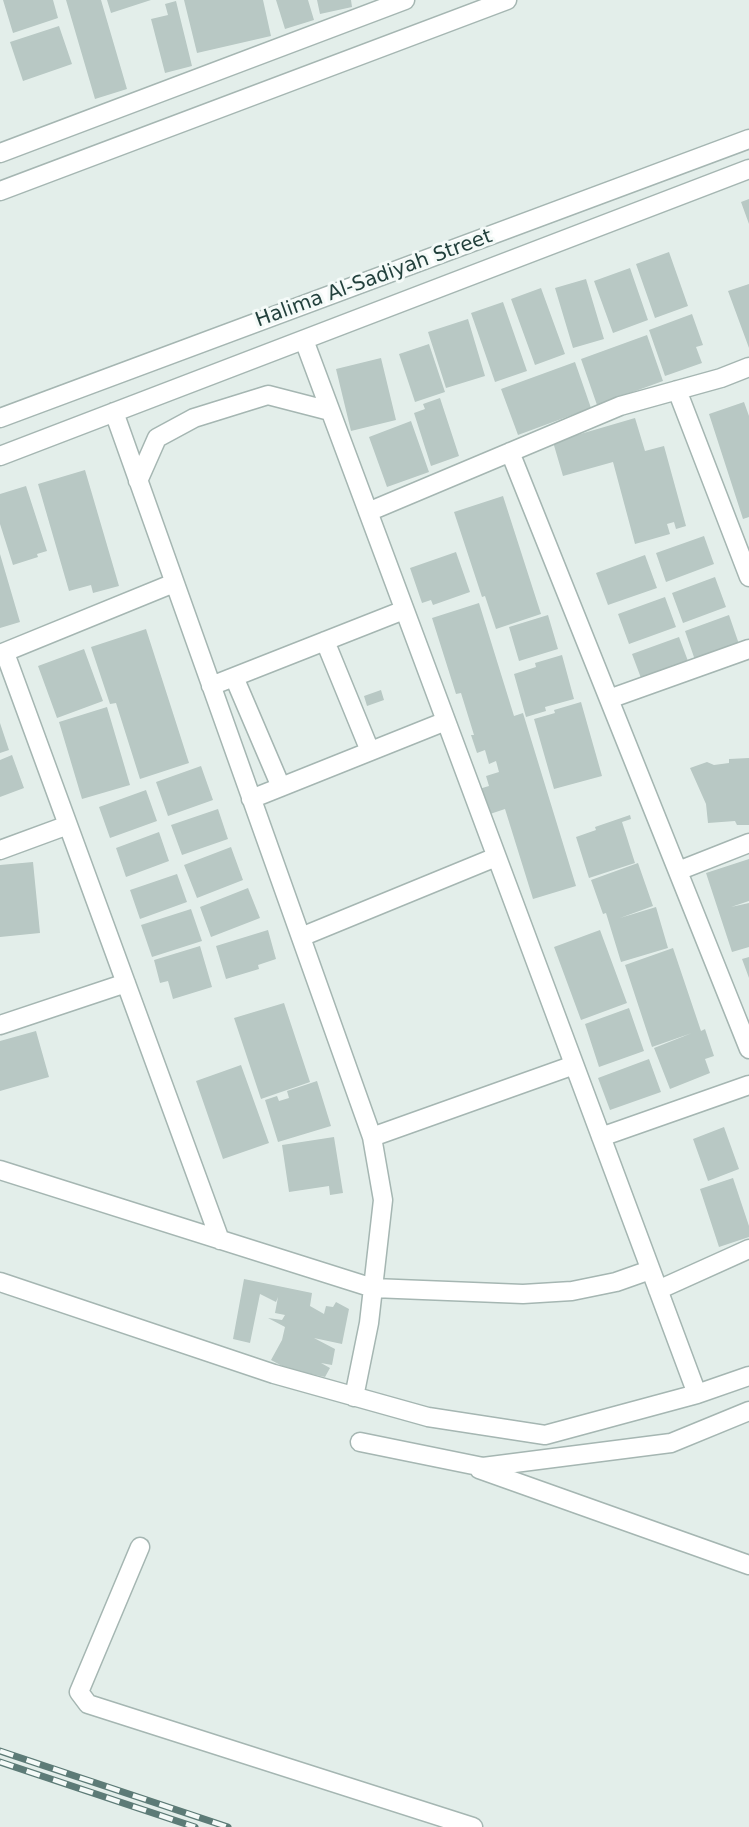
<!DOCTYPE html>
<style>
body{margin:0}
canvas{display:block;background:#e3eeea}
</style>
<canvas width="749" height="1827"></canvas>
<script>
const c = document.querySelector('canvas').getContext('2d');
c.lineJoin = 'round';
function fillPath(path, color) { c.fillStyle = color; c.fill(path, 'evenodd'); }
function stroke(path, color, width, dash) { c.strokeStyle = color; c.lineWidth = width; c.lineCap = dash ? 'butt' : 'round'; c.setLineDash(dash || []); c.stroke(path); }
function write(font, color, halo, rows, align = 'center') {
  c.font = font + ' "DejaVu Sans",sans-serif'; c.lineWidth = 6; c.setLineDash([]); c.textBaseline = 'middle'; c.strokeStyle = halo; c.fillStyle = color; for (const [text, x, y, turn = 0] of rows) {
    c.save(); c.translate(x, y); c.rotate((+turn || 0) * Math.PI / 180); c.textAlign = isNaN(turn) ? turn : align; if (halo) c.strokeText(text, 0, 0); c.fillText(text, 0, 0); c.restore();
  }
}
const building = new Path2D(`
 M3 0H53L58 18 13 33Z
 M66 0H101L127 89 95 99Z
 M107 0H151L111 13Z
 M184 0H263L271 36 197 53Z
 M276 0H308L314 20 285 29Z
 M317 0H351L352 7 320 14Z
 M176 1 192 66 165 73 151 19 168 15 165 4Z
 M59 26 72 64 23 81 10 42Z
 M749 199V224L741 202Z
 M669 252 688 306 655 318 636 264Z
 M630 268 648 320 613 333 594 281Z
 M586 279 604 339 573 348 555 288Z
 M749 284V348L728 291Z
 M541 288 565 354 535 365 511 299Z
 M503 302 527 371 495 382 471 313Z
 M692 314 703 345 696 347 702 363 665 376 649 330Z
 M468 319 485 376 446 388 428 332Z
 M647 335 663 381 597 405 581 359Z
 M429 344 445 392 415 402 399 354Z
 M381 358 396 420 351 431 336 369Z
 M575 362 591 408 518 435 501 389Z
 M440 398 459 456 431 466 414 413 425 409 423 404Z
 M744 402 749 416V517L743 519 709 414Z
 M635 418 645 451 664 446 686 526 676 529 674 522 667 524 670 534 635 544 613 462 563 476 553 442Z
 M411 421 429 472 387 487 369 437Z
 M85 470 119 586 93 593 91 585 69 591 38 484Z
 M26 486 47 551 37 554 38 557 13 565 0 524V494Z
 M503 496 541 614 496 629 485 596 482 597 454 512Z
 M704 536 714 564 666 582 656 553Z
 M456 552 470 592 433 605 431 600 422 603 410 568Z
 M0 554 20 622 0 628Z
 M645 555 657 588 608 605 596 573Z
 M715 577 726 607 683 623 672 593Z
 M665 597 676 627 629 644 618 614Z
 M479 603 514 716 523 713 576 886 533 899 505 809 487 815 479 789 489 786 486 776 499 772 496 761 489 764 485 750 477 753 471 735H474L461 693 456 694 432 618Z
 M548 615 558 649 519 661 509 627Z
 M729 615 740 647 696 663 685 631Z
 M146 629 189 763 140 779 116 703 110 704 91 647Z
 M679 637 688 661 641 678 632 654Z
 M84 649 103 701 57 718 38 666Z
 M562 655 574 699 545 707 546 711 526 717 514 674 536 667 535 663Z
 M381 690 384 700 367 706 364 696Z
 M581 702 602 776 554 789 534 719 555 713 554 710Z
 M107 707 130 785 82 799 59 722Z
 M0 723 9 750 0 753Z
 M12 755 24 788 0 797V760Z
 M749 758V825H737L735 821 708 823 706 804 690 768 707 762 714 765 729 763V759Z
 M201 766 213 800 168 816 156 782Z
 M146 790 157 821 110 838 99 807Z
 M218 809 228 839 182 855 171 825Z
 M630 815 631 819 622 822 635 863 589 878 576 837 596 830 595 827Z
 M159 832 169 861 126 877 116 848Z
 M231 847 243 880 197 898 184 865Z
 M749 859V901L731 907 749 903V947L732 952 706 873Z
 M33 862 40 933 0 937V865Z
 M638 863 653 906 620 918 656 907 668 948 621 962 606 913 603 914 591 880Z
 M177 874 187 902 140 919 130 890Z
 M248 888 260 918 211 937 200 907Z
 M191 909 202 941 152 957 141 925Z
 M268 930 276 959 258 965 259 969 226 979 216 946Z
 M600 930 627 1003 581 1020 554 947Z
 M200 946 212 987 173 999 168 981 160 983 154 960Z
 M673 948 701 1031 705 1029 714 1056 705 1059 710 1073 670 1089 654 1048 692 1033 652 1047 625 965Z
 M749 957V978L742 959Z
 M284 1003 310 1082 261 1099 234 1018Z
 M629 1008 644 1051 599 1067 585 1024Z
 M36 1031 49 1077 0 1091V1041Z
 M649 1059 661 1092 610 1110 598 1078Z
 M241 1065 269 1143 223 1159 196 1081Z
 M317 1081 331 1126 278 1142 265 1100 277 1096 279 1101 289 1098 287 1091Z
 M724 1127 739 1169 708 1181 693 1139Z
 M334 1137 343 1193 330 1195 329 1186 289 1192 282 1145Z
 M733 1178 749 1226V1237L719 1247 700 1189Z
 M244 1279 312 1293 310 1306 324 1314 326 1306 333 1307 336 1302 349 1309 342 1344 314 1338 335 1349 332 1365 321 1363 330 1368 325 1377 311 1374 308 1380 271 1360 282 1340 285 1327 268 1318 282 1320 285 1315 275 1313 278 1297 276 1302 260 1294 250 1343 233 1339Z`);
const minor = new Path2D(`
 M0 153 405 0
 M0 191 507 0
 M304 340 697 1394
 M677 390 749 577
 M114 412 372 1137 383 1200 369 1323 354 1397
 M0 418 749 139
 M510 452 749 1049
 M0 456 749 169
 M138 481 157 438 194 418 268 395 330 411
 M368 512 620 406 721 378 749 367
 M325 641 370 751
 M5 653 220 1240
 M0 654 174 583
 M234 677 281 787
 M211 686 404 610
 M609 699 749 649
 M251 799 446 721
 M0 850 68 825
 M678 871 749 843
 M301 937 496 857
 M0 1025 126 983
 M372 1137 574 1065
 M601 1137 749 1085
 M0 1170 373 1288 523 1294 572 1291 616 1282 650 1270
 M0 1282 274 1374 428 1417 545 1435 697 1394 749 1376
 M658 1290 749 1249
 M360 1442 483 1467 671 1443 749 1411
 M479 1469 749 1565
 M140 1547 79 1692 88 1704 473 1827`);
const rail = new Path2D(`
 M0 1751 228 1827
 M0 1762 195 1827`);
const streetNames = [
 ["Halima Al-Sadiyah Street",374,279,-20]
];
fillPath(building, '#b8c8c4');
stroke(minor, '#a5b6b2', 21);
stroke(minor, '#fff', 18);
stroke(rail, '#5d7b77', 7);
stroke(rail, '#f4faf8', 4.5, [14]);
write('20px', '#22403c', '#f4faf8', streetNames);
</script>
